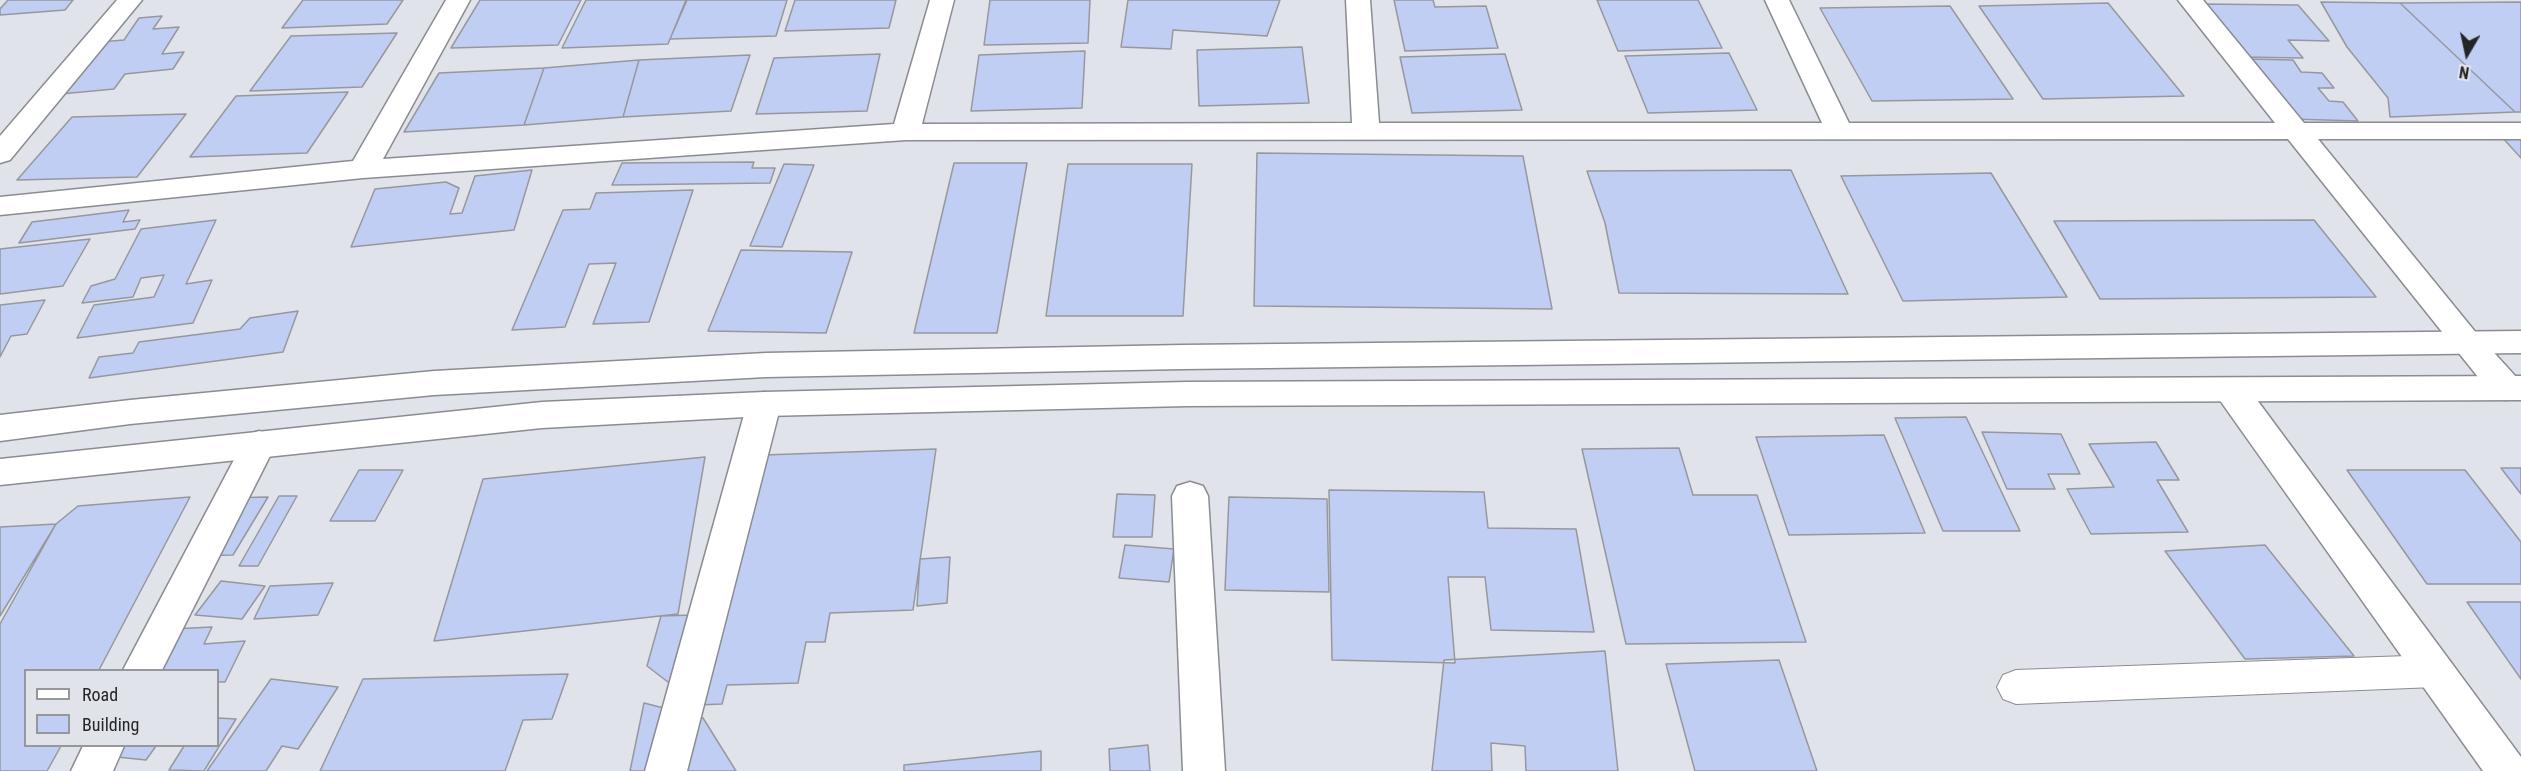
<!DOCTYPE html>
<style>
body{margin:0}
#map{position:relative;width:2521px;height:771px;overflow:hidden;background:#e0e3e9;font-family:"Roboto Condensed",sans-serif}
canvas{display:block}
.legend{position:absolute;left:24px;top:669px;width:195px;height:78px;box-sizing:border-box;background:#e0e3e9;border:2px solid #95979b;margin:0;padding:8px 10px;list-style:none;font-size:18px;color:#242527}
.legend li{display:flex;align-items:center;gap:12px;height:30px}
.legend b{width:30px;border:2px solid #95979b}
.north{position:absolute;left:2437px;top:24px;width:60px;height:60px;-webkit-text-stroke:4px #e0e3e9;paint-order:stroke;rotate:189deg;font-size:16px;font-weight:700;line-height:24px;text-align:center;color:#242527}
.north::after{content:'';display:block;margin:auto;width:21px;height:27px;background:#242527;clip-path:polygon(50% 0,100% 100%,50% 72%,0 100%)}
</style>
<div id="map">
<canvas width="2521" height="771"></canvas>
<ul class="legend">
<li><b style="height:8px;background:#fff"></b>Road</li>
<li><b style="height:16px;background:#c1cef3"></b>Building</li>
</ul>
<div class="north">N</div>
</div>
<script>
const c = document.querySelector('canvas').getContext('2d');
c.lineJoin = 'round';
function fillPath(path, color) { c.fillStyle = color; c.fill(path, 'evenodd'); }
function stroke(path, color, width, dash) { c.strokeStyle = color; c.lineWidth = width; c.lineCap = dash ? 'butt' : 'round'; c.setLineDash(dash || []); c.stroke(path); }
const building = new Path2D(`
 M8 0H73L65 10 0 15V9Z
 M303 0H403L387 24 282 28Z
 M480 0H581L558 45 451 48Z
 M586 0H686L668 44 562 48Z
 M687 0H787L776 36 670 39Z
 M795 0H896L889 28 785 31Z
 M990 0H1090L1088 43 984 45Z
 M1128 0H1280L1267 36 1173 30 1171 49 1121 47Z
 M1394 0H1433L1435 7 1486 6 1498 48 1405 51Z
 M1597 0H1698L1722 48 1618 51Z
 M2321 2 2400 3 2515 112 2390 117 2388 98 2347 47Z
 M2521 2V112H2515L2400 3Z
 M2108 3 2184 96 2043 99 1979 6Z
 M2200 4 2298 5 2329 41 2288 40 2303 58 2241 57Z
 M1950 6 2013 99 1872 101 1820 8Z
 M162 16 153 29 179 27 162 54 184 52 173 69 125 74 114 89 50 95 87 43 124 40 139 18Z
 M397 33 362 87 250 91 291 36Z
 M1302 47 1309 103 1199 106 1197 50Z
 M1085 51 1082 108 971 111 979 55Z
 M1729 53 1757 110 1648 113 1625 56Z
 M880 54 867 111 756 114 774 58Z
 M1505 54 1522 110 1412 113 1400 57Z
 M750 55 731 111 623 117 639 60Z
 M2247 59 2293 60 2301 72 2322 73 2334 88H2318L2329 101 2343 102 2358 121 2291 119Z
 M639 60 623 117 524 125 544 68Z
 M544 68 524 125 404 132 439 73Z
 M348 92 307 153 190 157 236 96Z
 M186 114 137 177 17 180 72 117Z
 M2501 136 2521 137V158Z
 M1257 153 1523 156 1552 309 1254 306Z
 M754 162 752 168H775L770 183 612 185 622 163Z
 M954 163H1027L997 333H914Z
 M784 164 814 165 782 247 750 246Z
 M1068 164H1192L1183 316H1046Z
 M532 170 514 230 351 247 375 189 446 182 459 188 450 214 462 213 475 176Z
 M1791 170 1848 294 1619 293 1605 223 1587 171Z
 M1991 173 2067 297 1903 301 1841 176Z
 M693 190 649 322 593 324 616 263 589 264 565 327 512 330 563 210 590 209 596 193Z
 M129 210 123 222 140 220 135 229 19 243 32 222Z
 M216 220 186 284 212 280 193 323 77 338 94 305 154 297 164 275 141 278 133 297 82 303 91 286 115 279 141 229Z
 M2314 220 2376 297 2100 299 2054 221Z
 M90 239 63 286 0 294V249Z
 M741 250 852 252 826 333 708 331Z
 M45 300 27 334 11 336 0 357V305Z
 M298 311 283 352 89 378 99 357 133 353 139 342 240 329 250 318Z
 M1966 417 2020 531H1943L1895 418Z
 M1982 432 2061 434 2080 474H2048L2055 489H2007Z
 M1884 435 1925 533 1789 535 1756 437Z
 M2156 442 2179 480H2157L2188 532 2091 534 2067 489 2114 487 2089 444Z
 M1679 448 1693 495H1757L1806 642 1626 644 1582 449Z
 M936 449 913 610 830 613 825 642H806L798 683 727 685 722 704 698 705 647 666 661 616 693 615 735 456Z
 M705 457 678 614 434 641 483 479Z
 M2501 468H2521V494Z
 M359 470H403L375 521H330Z
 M2347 470H2465L2521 542V584H2427Z
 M1329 490 1484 492 1488 528 1576 529 1594 632 1491 630 1485 577H1448L1455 663 1332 660Z
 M1117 494 1155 495 1152 537H1113Z
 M279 496H297L258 566H239Z
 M190 497 99 670H26V746H61L47 771H0V624L56 524 78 506Z
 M268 497 233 555 186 556 223 498Z
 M1229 497 1327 499 1329 592 1225 590Z
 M56 524 0 616V527Z
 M1125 545 1174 549 1169 582 1119 578Z
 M2265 545 2354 656 2245 659 2165 551Z
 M950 557 947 603 917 606 920 559Z
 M221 581 265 586 242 619 195 615Z
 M333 583 318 615 254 619 270 586Z
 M2467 602H2521V679Z
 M212 627 204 644 245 641 225 682H218V670H150L172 629Z
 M1605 651 1618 771H1526L1525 746 1491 743 1492 771H1432L1444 660Z
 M1779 660 1817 771H1695L1666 664Z
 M568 674 552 719 523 720 505 771H320L363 679Z
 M271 679 338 687 298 749 282 746 266 771H207Z
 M644 703 703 718 736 771H630Z
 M218 718 236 719 204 771 169 770 184 746H218Z
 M1148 745 1150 771H1110L1109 749Z
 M125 746H156L146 760 117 757Z
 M1041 751V771H904V765Z`);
const lane = new Path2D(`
 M2435 655 2448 659 2454 671 2448 683 2435 687 2016 704 2003 699 1997 687 2003 675 2016 670Z`);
const street = new Path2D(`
 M117 0H142L10 160 0 163V136Z
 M446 0H470L383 159 894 124 930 0H954L922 124 1352 123 1346 0H1370L1379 123H1822L1765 0H1789L1849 123H2275L2178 0H2203L2304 123H2521V139H2318L2477 334 2518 379 2521 391 2518 397 2506 400 2494 397 2288 139 906 140 363 178 0 215V197L353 161Z
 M2231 378 2243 381 2521 757V771H2483L2219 399 2214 390 2219 381Z
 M764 392 776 395 781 404 687 771H645L747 404 752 395Z
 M259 431 271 435 276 444 162 670H123L247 435Z
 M1190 482 1203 486 1208 496 1225 771H1183L1172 496 1177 486Z
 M83 746H124L113 771H71Z`);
const primary = new Path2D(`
 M2521 331V353L1183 369 766 377 434 395 130 424 0 441V415L130 400 434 371 766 353 1183 345Z
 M2521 376V400L1187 406 764 416 542 428 0 485V459L542 402 764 392 1187 382Z`);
fillPath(building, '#c1cef3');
stroke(building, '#96989e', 1.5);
stroke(lane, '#8a8c92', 2);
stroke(street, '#8a8c92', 3);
stroke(primary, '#8a8c92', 3);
fillPath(lane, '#fff');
fillPath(street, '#fff');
fillPath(primary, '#fff');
</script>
